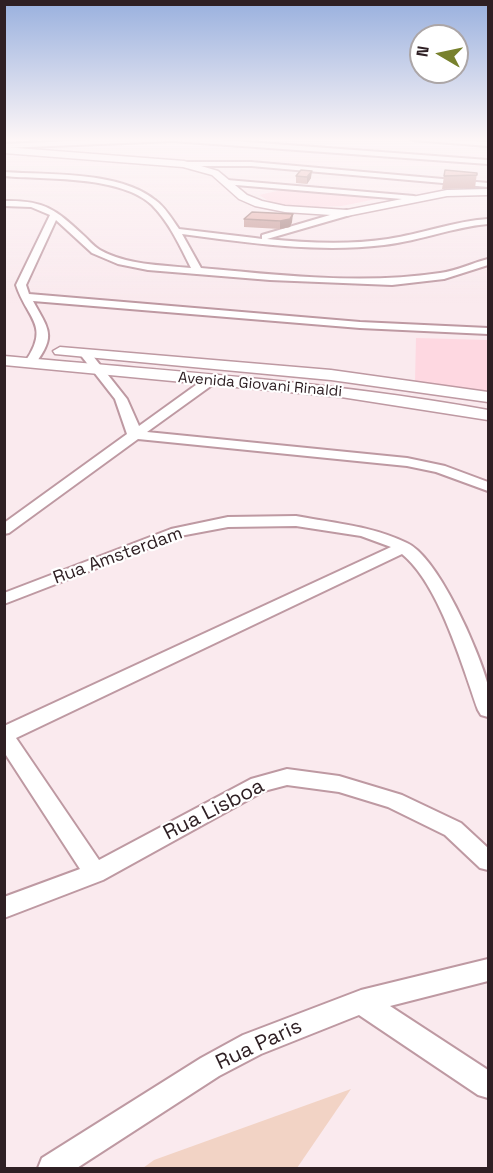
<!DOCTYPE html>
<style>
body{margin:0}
#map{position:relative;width:493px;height:1173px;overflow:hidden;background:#faeaee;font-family:"Space Grotesk",sans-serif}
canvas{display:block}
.frame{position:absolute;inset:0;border:6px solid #2f2024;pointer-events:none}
.north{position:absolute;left:409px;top:24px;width:60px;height:60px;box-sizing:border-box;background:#fff;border:2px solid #aca6a7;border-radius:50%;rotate:279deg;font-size:16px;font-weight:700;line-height:24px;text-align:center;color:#2f2024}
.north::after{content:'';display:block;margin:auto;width:21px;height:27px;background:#78812d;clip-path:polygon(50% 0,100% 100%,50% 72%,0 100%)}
</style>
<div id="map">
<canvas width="493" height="1173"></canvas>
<div class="frame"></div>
<div class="north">N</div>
</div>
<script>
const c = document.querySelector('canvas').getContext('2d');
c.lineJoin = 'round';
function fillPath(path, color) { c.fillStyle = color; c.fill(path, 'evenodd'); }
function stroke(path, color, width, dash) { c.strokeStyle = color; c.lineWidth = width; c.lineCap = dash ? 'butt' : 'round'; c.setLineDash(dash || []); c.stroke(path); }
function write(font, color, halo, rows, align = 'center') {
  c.font = font + ' "Space Grotesk",sans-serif'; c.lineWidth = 4.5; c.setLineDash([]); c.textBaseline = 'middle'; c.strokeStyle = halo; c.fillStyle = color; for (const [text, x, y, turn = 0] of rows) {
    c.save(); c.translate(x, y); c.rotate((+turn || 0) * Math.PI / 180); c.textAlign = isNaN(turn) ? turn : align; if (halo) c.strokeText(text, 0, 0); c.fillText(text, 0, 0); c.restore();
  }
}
const built = new Path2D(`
 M286 189 391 196 342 206 318 207 275 205 259 195Z
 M416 338 488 340V392L415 381Z`);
const green = new Path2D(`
 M351 1089 297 1168H143L154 1160Z`);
const minor = new Path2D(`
 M137 138H194L488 160V164L173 141 4 148V144Z
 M410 138 488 142V146L413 140Z
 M184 162H251L488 183V187L251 166H181L180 164Z
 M4 172C49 175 119 171 155 200 165 207 172 219 179 229L255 238 262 239V235L347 210 351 213 350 215 267 239C307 243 348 245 388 239 422 234 454 221 488 219V224C453 227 419 241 384 245 317 253 249 243 182 234L201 268C279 275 362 285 440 273 457 271 472 263 488 259V265L444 279 392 285 270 280 148 270 118 264 92 253 56 220 26 285 29 294 360 322 488 328V334L360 328 33 301C48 329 57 335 35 364H27L25 362C51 325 27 319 16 285L50 215 31 207 4 206V201C44 200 55 209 82 234 88 239 93 246 100 250 127 265 160 265 191 268 180 246 169 222 152 205 120 175 46 180 4 176Z
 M227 180 414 196 418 198 414 200 224 184 223 182Z
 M85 350 89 351 127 399 139 426 207 377H215V383L147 432 407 458 445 466 488 482V491L436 472 407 466 138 439 9 533 4 534V523L127 434 115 399 79 353Z
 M296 516C334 523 372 526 407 543 438 557 479 651 488 685 490 694 488 707 488 717L481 715 478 710C462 665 439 584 402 554L16 738 99 860 251 779 287 769 339 776 402 795 461 823 488 848V870L480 868 445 835 388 807 339 792 287 785 264 791 103 880 4 918V897L80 869 4 752V726L391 547 361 536 296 526 228 527 180 536 4 604V593L171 529 228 517Z
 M488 959V981L390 1006 488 1070V1098L478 1095 359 1015 261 1054 219 1076 77 1168H38L42 1158 201 1058 243 1035 361 990Z`);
const tertiary = new Path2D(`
 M4 147 184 161 218 171 247 195 262 201 285 206 347 210 447 190 488 189V195L447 196 347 216 285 212 255 206 239 199 212 175 183 167 4 153Z
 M60 347 331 370 488 392V402L331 380 55 354 53 351Z
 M4 356C166 371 329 381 488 410V420L341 397 4 365Z`);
const wall = new Path2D(`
 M301 170 311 178 307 184 296 183V176Z
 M445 170 477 173 475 188 442 189Z
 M244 219 292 222 290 227 280 229 244 227Z`);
const shadedWall = new Path2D(`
 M312 171 311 178 307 184V177Z
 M293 214 292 222 290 227 280 229V221Z`);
const building = new Path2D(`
 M301 170 312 171 307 177 296 176Z
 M445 170 477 173V175L444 176Z
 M252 212 293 214 290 219 280 221 244 219Z`);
const farStreetnames = [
 ["Avenida Giovani Rinaldi",260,385,5]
];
const streetNames = [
 ["Rua Amsterdam",118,556,-20]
];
const nearStreetnames = [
 ["Rua Lisboa",214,810,-27],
 ["Rua Paris",259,1045,-25]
];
fillPath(built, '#fed8e1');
fillPath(green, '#f2d3c5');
stroke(minor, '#be99a2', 4);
stroke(tertiary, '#be99a2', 3);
fillPath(minor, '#fff');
fillPath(tertiary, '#fff');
fillPath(wall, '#c49794');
fillPath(shadedWall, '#a07b78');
fillPath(building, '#e4b0ac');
stroke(building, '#a07b78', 1.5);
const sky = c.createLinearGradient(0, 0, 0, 303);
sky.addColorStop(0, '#99b0de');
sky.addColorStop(0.46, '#fdf6f7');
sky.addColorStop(1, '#fdf6f700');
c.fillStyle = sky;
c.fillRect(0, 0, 493, 303);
write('15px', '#2f2024', '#fff', farStreetnames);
write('18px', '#2f2024', '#fff', streetNames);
write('21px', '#2f2024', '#fff', nearStreetnames);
</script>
